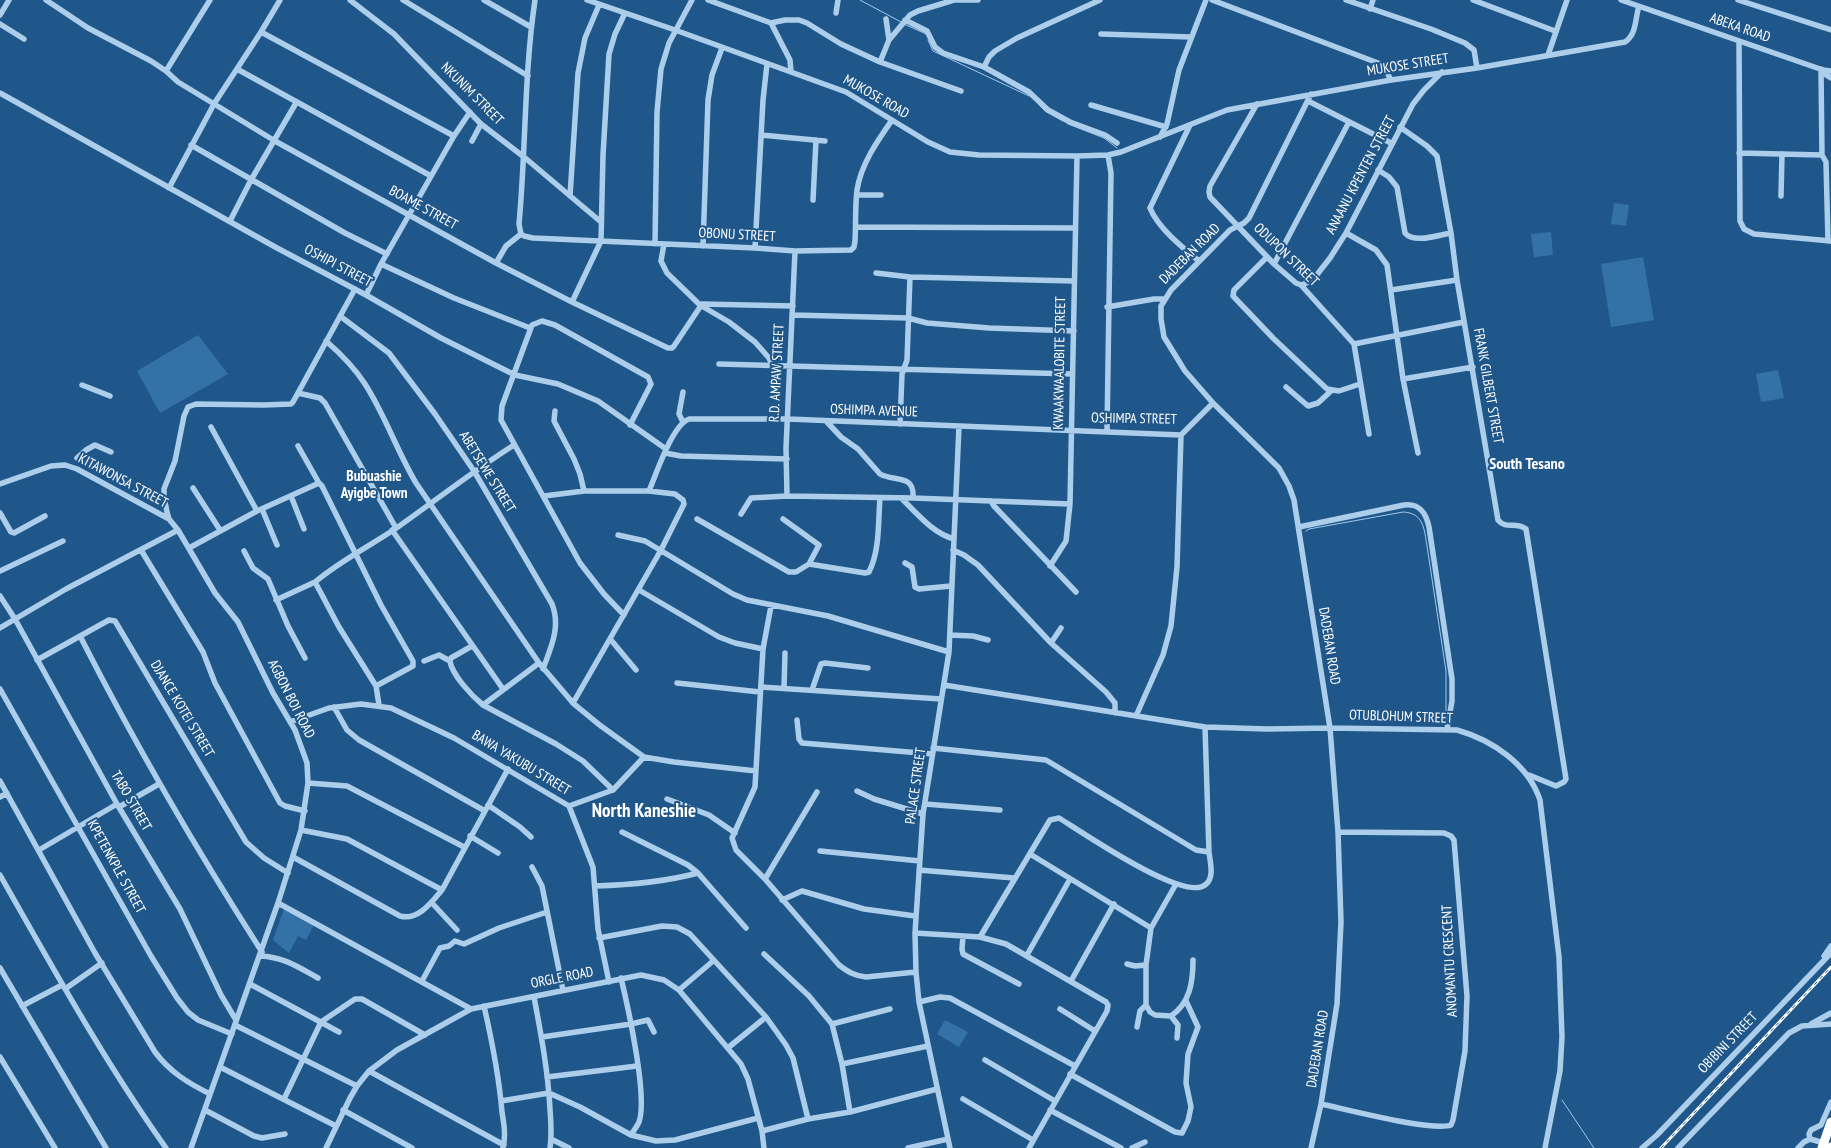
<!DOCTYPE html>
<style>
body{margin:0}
canvas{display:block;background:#20578a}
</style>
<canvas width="1831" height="1148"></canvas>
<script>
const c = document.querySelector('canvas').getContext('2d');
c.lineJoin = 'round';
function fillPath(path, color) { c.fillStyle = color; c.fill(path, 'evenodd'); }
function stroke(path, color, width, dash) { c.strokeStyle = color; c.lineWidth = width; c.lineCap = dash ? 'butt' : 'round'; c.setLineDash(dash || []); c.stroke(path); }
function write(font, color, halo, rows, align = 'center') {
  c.font = font + ' "PT Sans Narrow",sans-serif'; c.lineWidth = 4; c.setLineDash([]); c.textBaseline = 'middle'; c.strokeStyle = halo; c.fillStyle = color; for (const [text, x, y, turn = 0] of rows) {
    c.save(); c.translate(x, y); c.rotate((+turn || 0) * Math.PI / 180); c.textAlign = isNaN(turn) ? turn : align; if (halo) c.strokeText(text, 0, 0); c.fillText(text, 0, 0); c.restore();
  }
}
const green = new Path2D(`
 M1614 203 1629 205 1626 226 1611 224Z
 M1551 232 1553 255 1534 257 1531 234Z
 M1643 257 1654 320 1611 327 1601 264Z
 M198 335 228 374 160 413 137 371Z
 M1778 370 1784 398 1761 402 1756 374Z
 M284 909 314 925 306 940 298 936 289 953 273 940Z
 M945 1020 968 1032 959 1047 937 1034Z`);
const stream = new Path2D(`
 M860 0 901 22
 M904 24 926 34
 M928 40 933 51 1029 96
 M1039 105 1045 111 1063 121
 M1068 124 1104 138 1117 148
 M1306 531 1309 529 1403 512C1424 513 1424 529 1427 546L1446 671V712
 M1562 1100 1594 1148`);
const minor = new Path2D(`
 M46 0 88 28 151 61 166 71 178 82 275 141 496 263 572 302 668 348H672L674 346 702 304 793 306
 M350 0 394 34 481 124 524 157 601 222
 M403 0 528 76
 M484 0 531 27
 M587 0 675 30 846 92 928 142 950 152 979 155 1077 156 1108 155 1121 152 1227 110 1391 80 1477 68 1625 42C1637 34 1635 18 1639 6
 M708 0 771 23 785 20H799L807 23 841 44 880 62 961 91
 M1212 0 1378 63 1384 67 1391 80
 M1346 0 1431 29 1465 43 1474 50 1477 68
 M1473 0 1555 31
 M1621 0 1823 70 1831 71
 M1738 0 1831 30
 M1370 9 1373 0
 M836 13 838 0
 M0 15 9 0
 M886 19 889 40
 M905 20 927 31 935 47 943 53 984 67 1029 92 1048 110 1070 122 1105 135 1117 143
 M771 23 790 60 791 72
 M0 24 24 39
 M261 32 454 136
 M1101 34 1191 37
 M1739 41 1740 221 1744 229 1754 234 1831 241
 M1548 55 1567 0
 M880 62 889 40 910 15 918 11 954 0H978
 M984 67 989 57 995 51 1017 38 1100 0
 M237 69 431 176
 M1821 69 1822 155 1826 162 1828 241
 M1823 70 1826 75 1831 78
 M166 71 210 0
 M0 93 277 248 366 295 441 338 515 375 558 384 598 401 666 449
 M1308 101 1391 143
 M1257 104 1210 186 1209 192 1210 197 1274 264 1296 283 1301 285 1354 344 1369 434
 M1091 105 1166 127
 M1190 125 1150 208C1158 228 1183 248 1199 261
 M1400 127 1427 146 1437 156 1451 233 1457 280 1498 520C1506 530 1516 521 1526 529L1566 779 1564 782 1556 786 1529 775
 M761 135 825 141
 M1160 137 1167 124 1179 70 1206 0
 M472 141 481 124
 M191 145 345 233 387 254
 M1739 153 1822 155
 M1378 170 1389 177 1397 187 1405 233C1414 244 1438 235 1451 233
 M169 188 214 104 261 32 280 0
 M857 195H881
 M570 196 578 73 585 38 599 5
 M1781 196 1782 154
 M813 200 816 140
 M230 221 251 180 296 103
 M856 227 1075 228
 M1346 233 1376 250 1387 265 1403 379 1418 453
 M521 234 524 236 533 238 755 248 795 251 851 250 854 247 855 241C856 224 855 206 857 190 861 164 878 140 892 120
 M521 234 519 224C526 149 524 74 535 0
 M655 244 657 112 661 69 669 43 692 0
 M664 244 661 261 667 273 700 305 729 322 755 342 769 358 772 365
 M703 246 708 100 712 75 722 48
 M755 248 763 100 767 64
 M1267 257 1234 290 1233 296 1273 338 1327 389 1339 391 1360 384
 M496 263 506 246 521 234
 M381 264 454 298 530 328
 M1274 264 1349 122
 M876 273 910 277 1074 281
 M1301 285 1312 281 1330 258 1346 233 1413 104 1424 90 1442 72
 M1391 290 1457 280
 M366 295 381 264 454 136 470 112
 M572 302 601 241 603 155 609 54 615 34 625 13
 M1107 307 1154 299H1164
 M793 315 908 318 927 323 989 328 1074 331
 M340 316 389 353 435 414 474 471 552 604C561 627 551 647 543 669
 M326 341C341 354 354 367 365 384 385 415 397 451 416 483L539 663 573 703 601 726 644 757 674 762 756 771
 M1354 344 1464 322
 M719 364 1072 374
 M1403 379 1473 367
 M82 385 110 396
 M1286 387 1308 406 1318 403 1331 391
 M683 392 679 414 683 422
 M298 393 320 398 325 403 396 528
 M555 411 554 421 574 459 580 474 584 491
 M827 422 841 437 858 449 880 474C893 482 915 473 913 498
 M900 424 902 374 907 360 910 277
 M211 427 257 511
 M1107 431 1111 173 1108 155
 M298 446 319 483 322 486 381 605 413 661V666L376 686
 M665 453 681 456 787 459
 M77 458 86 450 95 445 111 452
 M0 484 51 466 65 465 77 469 169 519
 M193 488 220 530
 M649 491C656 475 672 425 689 419H788L1181 435 1213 403
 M291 496 304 529
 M544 496 584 491H649L675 494 683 500 684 504 661 550 573 703
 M787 496 786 448 795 251
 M901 498C917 513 932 533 954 539
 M991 501 994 506 1076 592
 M262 509 277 545
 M0 513 11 532 14 533 45 516
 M741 514 751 498 787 496 913 498 1070 504
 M697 519 789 572H796L809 564 865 573 869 572C880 550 878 523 880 498
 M783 519 819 545 809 564
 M1299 527 1404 505C1420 503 1426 513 1429 527L1452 679V701L1447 729
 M392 530 503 689
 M618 535 645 541 733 594 747 600 828 616 949 652
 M189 548 257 511 319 483
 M141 550 203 652 215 683 280 803 285 806 305 811
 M953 550 964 555 978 565 1051 643 1106 692 1115 703V713
 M244 551 253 568 268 579 288 626 305 658
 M905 563 912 567 915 587 919 589 951 586
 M1050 566 1066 541 1070 504 1077 156
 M0 571 63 541
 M639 590 719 637 735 643 763 649
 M0 596 15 619 117 804 180 909 221 995 236 1020
 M276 600 315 582
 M771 606 763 649 755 787 732 838 736 850 765 879 839 965C848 972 855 976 866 977L916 972
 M624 615 604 594 580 563 501 420 502 406 532 325 542 321 555 325 648 377 651 384 630 425
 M0 628 66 589 178 530
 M950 635 973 636 988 640
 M80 636C135 744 196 849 262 952
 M611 640 636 670
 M1051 643 1061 628
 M472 646 451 658 450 661C452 675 472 696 483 705L556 744 583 761 613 790
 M37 660 109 620 115 621 246 842 264 858 288 873
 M424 661 439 655 450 661
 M677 683 760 692
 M944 685 1205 727 1267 729 1330 728 1457 730C1492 740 1528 764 1540 800L1559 957 1562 1037 1560 1071 1545 1148
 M761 687 941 699
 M784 688 785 653
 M0 689 151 956 177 998 188 1012 198 1020 232 1034
 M812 690 821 664 825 663 868 668
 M379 705 376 686 339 627 315 582C340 561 368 547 395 529 435 501 473 471 514 445
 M483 705 539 663
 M334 707 347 730 359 740 485 811
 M1136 716 1163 655 1171 626 1177 567 1181 435
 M797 720 799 739 802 743 932 754
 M290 722 329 708 361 704 391 708 454 738 569 806 593 867 598 929 609 982
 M933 748 1046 760 1196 850 1209 852
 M0 781 95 953 155 1052C170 1072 188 1083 210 1094
 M308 783 347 786 464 847
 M857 791 874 799 923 814
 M0 797 7 793
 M667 799 709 815 735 833
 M925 804 1000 810
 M488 805 520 827 531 837
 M569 806 613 790 644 757
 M119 807 159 784
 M301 830 347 839 442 890
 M622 832 688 865 698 873 746 928
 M470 836 498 853
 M39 850 117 804
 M820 851 920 861
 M1030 854 1151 928
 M293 857 400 916C418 921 431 903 442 890L508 769
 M532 867 542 886 563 990
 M919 870 1014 878
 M0 875C53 968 104 1061 166 1148
 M765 879 817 792
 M1176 884 1151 928 1146 965V1005L1150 1012 1155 1015 1171 1016C1190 1003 1193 982 1193 960
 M595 886C630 885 664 882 698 873
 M782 900 802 891 864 909 915 916
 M278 903 471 1009
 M432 903 457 930
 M915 933 980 937 1006 944 1106 1002 1108 1005 1107 1011 1029 1148
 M963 936 962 949 963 954 1019 984
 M980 937 1050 820 1059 818C1082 832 1183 902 1205 885 1215 878 1210 862 1209 852L1205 727
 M599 938 662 926 677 927 690 934 766 1017 786 1045 793 1058 808 1119
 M764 954 809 996 832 1024 842 1064 850 1112
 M1027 955 1070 879
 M260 956C284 957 298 967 318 978
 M1824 956 1831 946
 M1127 964 1135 966 1146 965
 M0 968 106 1148
 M621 978C628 1007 648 1097 639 1122 637 1127 633 1131 631 1135
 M422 981 440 948 449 946 455 941 464 944 499 928 547 912
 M1071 981 1114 904
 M250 984 339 1032
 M65 989 102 963
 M679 990 713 961
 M534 997C541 1034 548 1071 550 1109 551 1122 552 1135 550 1148
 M919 1002 940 997 950 998 1075 1066
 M22 1006 62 985
 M484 1006C492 1041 499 1076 502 1112 504 1124 506 1136 503 1147
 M1060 1009 1095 1031
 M1171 1016 1178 1025 1177 1038
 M832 1024 890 1009
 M1811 1024 1831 1013
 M235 1025 357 1086
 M1137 1027 1140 1011 1146 1005
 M542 1037 631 1024 648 1020 654 1032
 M729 1047 766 1017
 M0 1057 55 1148
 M985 1060 1055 1101
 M842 1064 928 1046
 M220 1067 336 1126
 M369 1071 504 1145
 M1070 1074 1175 1132 1182 1133 1188 1121 1191 1107 1186 1083 1188 1054 1198 1027 1186 1001
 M547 1077 637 1066
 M284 1099 321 1022 355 999H362L425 1035
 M963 1099 1033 1140
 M501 1101 549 1093 580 1107 631 1135 656 1141 675 1140 758 1118
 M1321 1104C1346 1109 1432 1132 1451 1125L1453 1120 1465 1051 1467 996 1454 840 1451 836 1444 833 1338 832
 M205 1110 254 1136 262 1138 285 1134
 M343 1110 412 1148
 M1050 1110 1121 1148
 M762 1131 808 1119 850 1112 937 1089
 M551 1139 569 1148
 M1810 1139 1809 1134 1811 1130 1821 1125 1831 1102
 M191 1148 278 903 301 830 308 783 307 763 295 730 273 693 238 622 215 593 178 530 169 519 167 512 164 497V489L175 461 184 416 188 407 196 404 264 405 291 404 293 402 355 289
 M326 1148 350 1098 357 1086 369 1071 397 1050 471 1009 641 975 664 980 679 990 741 1064 748 1079 762 1131 764 1148
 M908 1148 948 1139
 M950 1148 919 1002 916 972 915 933 923 814 949 652 959 426
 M1132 1148 1145 1142
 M1311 1148 1321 1104 1337 1004 1341 922 1338 832 1330 728 1294 500 1289 486 1279 468 1213 403 1185 371 1164 337 1161 319V306L1171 290 1230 230 1244 223 1249 218 1311 94
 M1642 1148 1657 1135 1831 953
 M1678 1148 1789 1033 1802 1026 1831 1024
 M1798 1148 1804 1142 1810 1139 1824 1143`);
const highway = new Path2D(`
 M1822 1148 1831 1122
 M1831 1148V1147`);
const rail = new Path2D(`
 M1661 1148 1831 967`);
const streetNames = [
 ["ABEKA ROAD",1740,28,19],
 ["MUKOSE STREET",1408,65,-9],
 ["NKUNIM STREET",472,94,45],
 ["MUKOSE ROAD",876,97,30],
 ["ANAANU KPENTEN STREET",1361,175,-62],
 ["BOAME STREET",423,208,29],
 ["OBONU STREET",737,235,3],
 ["DADEBAN ROAD",1190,254,-45],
 ["ODUPON STREET",1286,255,44],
 ["OSHIPI STREET",338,266,28],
 ["KWAAKWAALOBITE STREET",1060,363,-89],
 ["R.D. AMPAW STREET",777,373,-87],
 ["FRANK GILBERT STREET",1488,386,80],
 ["OSHIMPA AVENUE",874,411,2],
 ["OSHIMPA STREET",1134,419,1],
 ["ABETSEWE STREET",487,472,58],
 ["KITAWONSA STREET",123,481,28],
 ["DADEBAN ROAD",1329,646,81],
 ["AGBON BOI ROAD",291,699,63],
 ["DJANCE KOTEI STREET",182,709,59],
 ["OTUBLOHUM STREET",1401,717,2],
 ["BAWA YAKUBU STREET",521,763,31],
 ["PALACE STREET",916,786,-82],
 ["TABO STREET",131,801,60],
 ["KPETENKPLE STREET",116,867,61],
 ["ANOMANTU CRESCENT",1450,961,-93],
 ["ORGLE ROAD",562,978,-11],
 ["OBIBINI STREET",1728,1043,-46],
 ["DADEBAN ROAD",1318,1049,-81]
];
const neighbourhoodNames = [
 ["Bubuashie",374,477],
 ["Ayigbe Town",374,494]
];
const quarterNames = [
 ["South Tesano",1527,464]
];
const districtNames = [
 ["North Kaneshie",644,812]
];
fillPath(green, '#3471a7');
stroke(stream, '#a0caec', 1);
stroke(minor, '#acceeb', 5.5);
stroke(highway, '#fff', 9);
stroke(rail, '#fff', 3);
stroke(rail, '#20578a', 1, [4]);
write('14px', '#fff', '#20578a', streetNames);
write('bold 15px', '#fff', '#20578a', neighbourhoodNames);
write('bold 16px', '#fff', '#20578a', quarterNames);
write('bold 19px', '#fff', '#20578a', districtNames);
</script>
